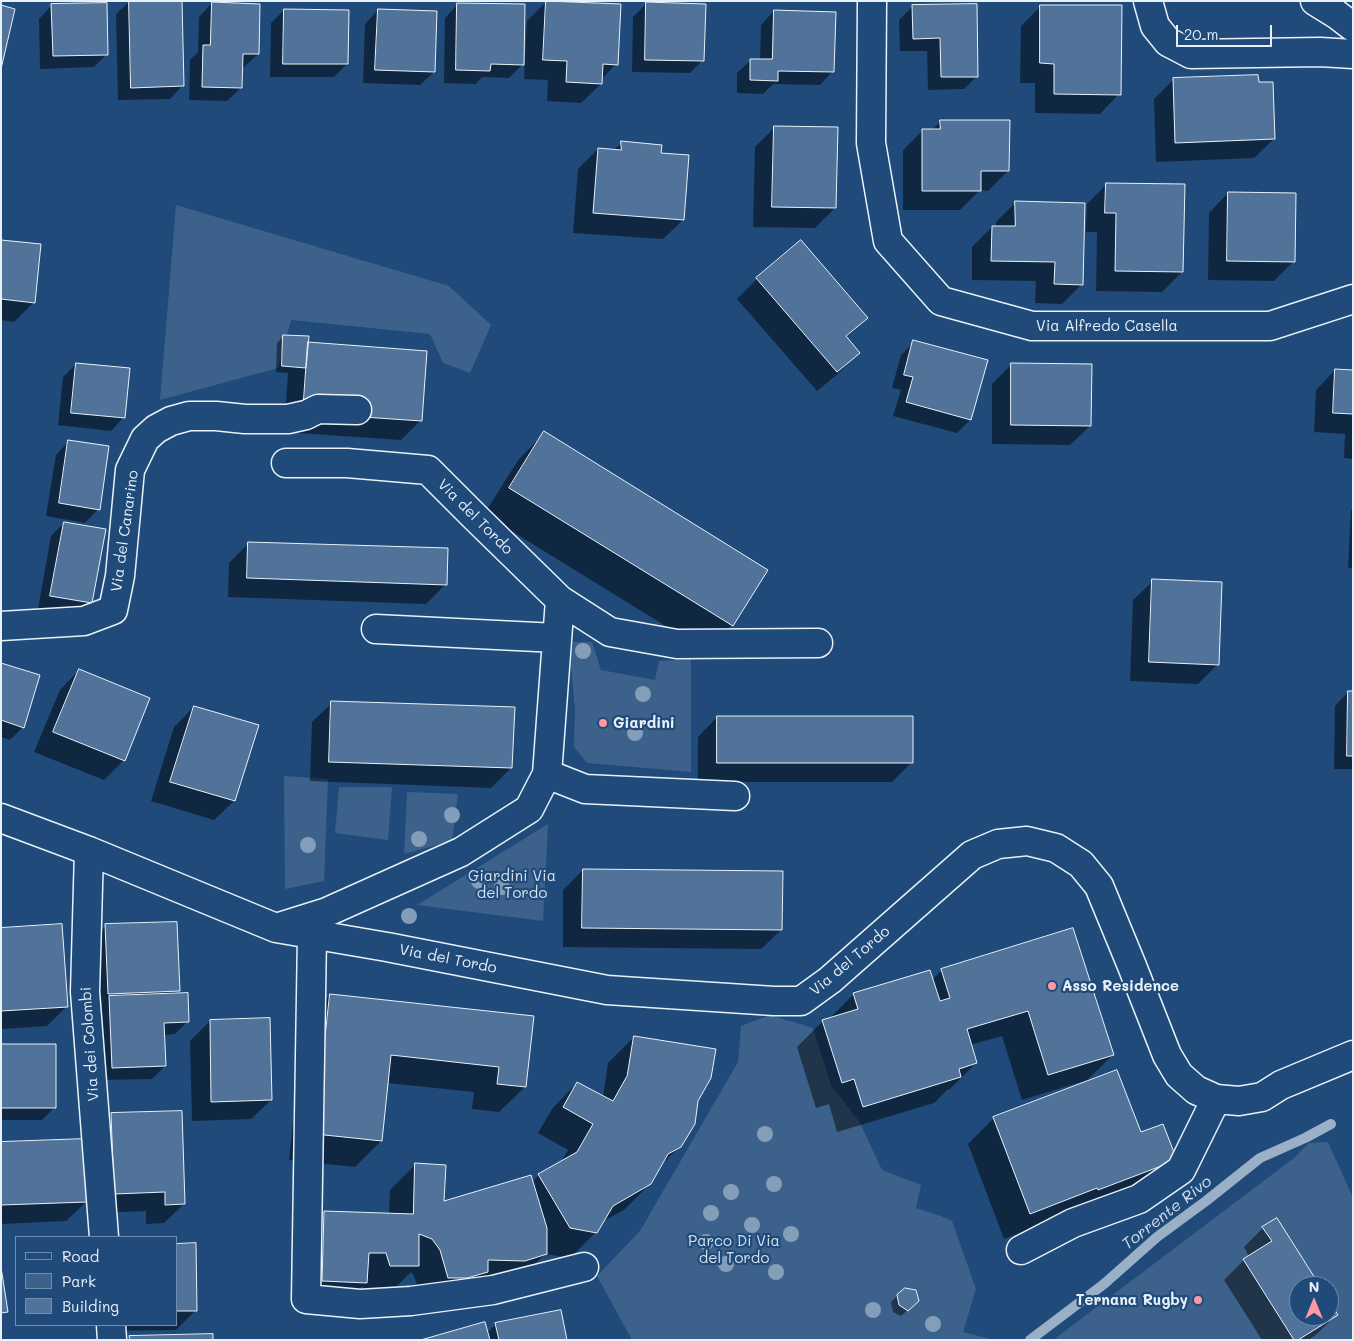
<!DOCTYPE html>
<style>
body{margin:0}
#map{position:relative;width:1354px;height:1341px;overflow:hidden;background:#1f4a7a;font-family:Mali,sans-serif}
canvas{display:block}
.frame{position:absolute;inset:0;border:2px solid #e8f1f8;pointer-events:none}
.legend{position:absolute;left:15px;top:1236px;width:162px;height:90px;box-sizing:border-box;background:#1f4a7a;border:1px solid #6f8dac;margin:0;padding:6px 9px;list-style:none;font-size:15px;color:#e8f1f8}
.legend li{display:flex;align-items:center;gap:10px;height:25px}
.legend b{width:25px;border:1px solid #6f8dac}
.north{position:absolute;left:1289px;top:1276px;width:50px;height:50px;box-sizing:border-box;background:#1f4a7a;border:1px solid #6f8dac;border-radius:50%;rotate:0deg;font-size:14px;font-weight:700;line-height:20px;text-align:center;color:#e8f1f8}
.north::after{content:'';display:block;margin:auto;width:18px;height:22px;background:#ff9aa2;clip-path:polygon(50% 0,100% 100%,50% 72%,0 100%)}
.scale{position:absolute;left:1176px;top:25px;width:96px;height:22px;box-sizing:border-box;border:2px solid #e8f1f8;border-top:0;padding-left:6px;font-size:15px;line-height:18px;white-space:nowrap;color:#e8f1f8;-webkit-text-stroke:4px #1f4a7a;paint-order:stroke}
</style>
<div id="map">
<canvas width="1354" height="1341"></canvas>
<div class="frame"></div>
<ul class="legend">
<li><b style="height:6px;background:#1f4a7a"></b>Road</li>
<li><b style="height:14px;background:#3c628c"></b>Park</li>
<li><b style="height:14px;background:#517399"></b>Building</li>
</ul>
<div class="north">N</div>
<div class="scale">20 m</div>
</div>
<script>
const c = document.querySelector('canvas').getContext('2d');
c.lineJoin = 'round';
function fillPath(path, color) { c.fillStyle = color; c.fill(path, 'evenodd'); }
function stroke(path, color, width, dash) { c.strokeStyle = color; c.lineWidth = width; c.lineCap = dash ? 'butt' : 'round'; c.setLineDash(dash || []); c.stroke(path); }
function write(font, color, halo, rows, align = 'center') {
  c.font = font + ' Mali,sans-serif'; c.lineWidth = 4.5; c.setLineDash([]); c.textBaseline = 'middle'; c.strokeStyle = halo; c.fillStyle = color; for (const [text, x, y, turn = 0] of rows) {
    c.save(); c.translate(x, y); c.rotate((+turn || 0) * Math.PI / 180); c.textAlign = isNaN(turn) ? turn : align; if (halo) c.strokeText(text, 0, 0); c.fillText(text, 0, 0); c.restore();
  }
}
const green = new Path2D(`
 M176 205 449 286 491 325 470 373 443 363 430 334 291 320 278 368 160 400Z
 M573 642H592L601 670 655 680 659 661 691 659V772L587 763 574 747 575 710 571 666Z
 M284 776 328 779 324 881 285 889Z
 M339 787H392L388 840 335 833Z
 M407 792 458 794 452 841 404 854Z
 M548 824 543 921 417 905Z
 M770 1015 813 1028 831 1085 859 1121 882 1170 921 1185 916 1208 941 1216 952 1221 976 1289 963 1332 994 1340H632L597 1276 640 1231 738 1062 741 1026Z
 M1328 1142 1353 1198V1340H1053L1294 1158 1309 1143ZM1299 1286H1329V1316H1299Z`);
const shadow = new Path2D(`
 M130 1 183 85 170 99 118 100 116 14Z
 M547 1 616 64 601 80V84L581 103 547 101 548 80 524 79 527 21Z
 M212 3 258 54 244 67H241V88L227 101 189 100 190 60 198 52 199 17Z
 M647 3 703 60 690 73 632 72 633 17Z
 M458 4 523 64 509 78 482 77 476 84 444 83 445 18Z
 M52 5 107 54 94 67 40 69 39 19Z
 M1041 6 1119 94 1100 114 1035 113V83H1020L1021 26Z
 M912 7 977 76 964 89 928 90 927 51H900L899 20Z
 M284 10 347 64 334 77H270L271 23Z
 M378 10 436 12 434 72 420 85 363 83 365 24Z
 M774 11 833 71 820 85 773 84 763 94 737 93V73L751 60H760L761 25Z
 M1173 80 1274 139 1254 158 1156 162 1154 99Z
 M941 121 1008 171 988 191 980 190 960 210H903V150L923 130H932Z
 M775 127 835 208 815 228 753 227 755 147Z
 M622 143 659 154 683 220 663 239 573 233 578 169 598 149 614 150Z
 M1107 184 1182 272 1162 292 1096 291 1097 232H1086L1087 204Z
 M1228 193 1294 261 1274 281 1208 280 1209 213Z
 M1016 202 1082 284 1062 304 1035 303 1036 281 972 280V247L992 227H996V222Z
 M1 241 34 302 14 322 1 320Z
 M801 242 866 317 846 338 858 353 839 373 817 391 737 299 757 279Z
 M283 337 421 420 401 440 284 432 288 373 276 372 277 343Z
 M914 342 970 420 957 433 893 416 901 390 892 388 901 355Z
 M76 364 124 417 111 431 58 425 63 377Z
 M1012 364 1090 426 1070 445 992 444V384Z
 M1335 370 1353 371V459L1344 458 1345 434 1314 432 1316 390Z
 M545 433 766 570 732 625 706 651 484 514 519 459Z
 M69 441 98 509 85 523 46 516 56 455Z
 M1353 508V568H1348L1351 510Z
 M64 523 104 530 91 603 77 616 38 609 51 536Z
 M249 543 446 584 426 604 228 597 229 563Z
 M1153 581 1218 664 1198 684 1130 681 1133 600Z
 M1 665 23 727 10 740 1 737Z
 M79 670 124 760 104 780 34 752 60 690Z
 M1348 692H1353V769H1334L1335 706Z
 M332 703 511 768 491 788 310 781 312 722Z
 M194 707 234 801 214 820 151 801 174 727Z
 M717 717 912 762 892 782H698V737Z
 M583 870 781 930 761 949 563 947V890Z
 M106 926 179 990 174 995 188 1021 175 1034 164 1035 165 1066 152 1079 99 1080 86 945Z
 M1 929 67 1006 47 1026 1 1029Z
 M1072 930 1113 1055 1087 1080 1022 1100 1002 1036 970 1045 976 1063 950 1089 947 1090 934 1103 837 1132 829 1104 816 1108 797 1047 823 1021 829 1019 854 994 932 980 941 971Z
 M330 995 533 1017 525 1087 499 1112 472 1109 474 1092 387 1083 381 1141 355 1167 289 1160 304 1021Z
 M210 1021 271 1100 251 1119 192 1121 190 1041Z
 M634 1037 697 1101 680 1146 660 1166 650 1184 624 1210 602 1222 596 1232 570 1258 545 1254 520 1279 423 1303 414 1276 411 1272 392 1291H364L362 1286 340 1308 296 1306 299 1238 325 1212 389 1214 390 1190 415 1165 443 1203 532 1182 539 1175 561 1162 568 1150 538 1133 552 1109 577 1083 603 1097 608 1063Z
 M1 1045 55 1107 42 1120H1Z
 M112 1114 184 1204 164 1223 146 1224V1211L94 1213 92 1134Z
 M994 1118 1140 1134 1175 1159 1150 1185 1071 1213 1004 1239 968 1144Z
 M1 1144 86 1202 66 1221 1 1224Z
 M1263 1228 1318 1286H1299V1316H1329V1303L1336 1315 1317 1334 1308 1340H1262L1224 1280 1244 1260 1249 1257 1244 1247Z
 M176 1245 196 1310 176 1330 106 1331V1325H176Z
 M898 1295 911 1307 901 1316 893 1312 891 1302Z
 M496 1324 565 1340H426L487 1333Z`);
const stream = new Path2D(`
 M1030 1340 1104 1284 1157 1237 1206 1201 1260 1158 1305 1138 1331 1124`);
const building = new Path2D(`
 M129 1H182L184 86 131 88Z
 M546 1 621 4 618 65 603 64 602 84 566 82 567 61 543 60Z
 M212 2 260 4 259 54H243L242 88 202 87 203 45H210Z
 M646 2 706 4 704 61 645 60Z
 M107 3 108 55 53 56 51 4Z
 M457 3 525 4 524 65 491 64 490 71 456 70Z
 M977 4 978 77H941L940 38 913 39 912 5Z
 M1 5 15 9 1 69Z
 M1040 5H1122L1121 95 1054 94V64L1040 63Z
 M284 9 349 10 348 64H283Z
 M378 9 437 11 435 72 375 70Z
 M774 10 836 12 834 72 778 71V81L750 80V59H772Z
 M1258 75 1259 82H1273L1275 139 1175 143 1173 78Z
 M940 120H1010L1009 171H981V191H922V129H940Z
 M774 126 838 127 836 208 772 207Z
 M621 141 662 145 661 153 689 155 684 220 593 213 598 148 621 150Z
 M1106 183 1185 184 1183 272 1115 271 1116 213H1105Z
 M1228 192 1296 193 1295 262 1227 261Z
 M1015 201 1085 203 1083 285 1054 284 1055 262 991 261 992 226H1015Z
 M1 240 41 244 35 303 1 299Z
 M801 240 868 318 846 336 860 353 837 372 756 278Z
 M283 335 309 336 306 368 282 366Z
 M913 340 988 360 971 420 906 402 913 377 904 375Z
 M308 342 427 351 422 421 303 413Z
 M76 363 130 368 125 418 71 413Z
 M1011 363 1092 364 1091 426 1011 425Z
 M1335 369 1353 370V414L1333 413Z
 M544 431 768 570 733 626 509 488Z
 M68 440 109 446 100 510 59 503Z
 M64 522 106 529 92 603 50 596Z
 M248 542 448 548 447 585 247 578Z
 M1152 579 1222 582 1219 665 1149 662Z
 M1 663 40 675 24 728 1 720Z
 M79 669 150 698 125 761 53 732Z
 M1348 691H1353V756H1347Z
 M331 701 515 707 512 768 329 762Z
 M194 706 259 725 235 801 170 782Z
 M717 716H913V763H717Z
 M583 869 783 871 782 930 582 928Z
 M177 922 180 991 108 994 105 924Z
 M62 924 68 1007 1 1011V928Z
 M1073 928 1114 1055 1048 1075 1028 1011 967 1029 977 1063 959 1069 961 1077 863 1107 854 1079 842 1083 822 1020 858 1009 853 993 930 970 940 1001 950 998 941 969Z
 M188 993 189 1022 164 1023 166 1066 112 1068 109 996Z
 M330 994 534 1016 526 1087 497 1084 499 1067 391 1055 382 1141 315 1134Z
 M270 1018 272 1100 211 1102 210 1020Z
 M634 1036 716 1049 711 1078 698 1101 695 1124 681 1147 668 1154 651 1184 613 1206 597 1233 570 1228 538 1174 577 1152 593 1124 563 1107 577 1082 613 1101 627 1076Z
 M1 1044H56V1108H1Z
 M1117 1070 1141 1132 1163 1124 1177 1160 1098 1190 1097 1188 1030 1214 993 1117Z
 M182 1111 185 1204 165 1205V1192L114 1194 111 1113Z
 M85 1139 87 1202 1 1205V1142Z
 M415 1163 446 1165 444 1201 531 1175 547 1228V1254L525 1261 488 1260V1272L467 1278H448L440 1250 432 1239 419 1234V1266H390L386 1253H369L367 1283 322 1281 324 1211 413 1214Z
 M1277 1218 1320 1286H1299V1316H1329V1301L1338 1315 1298 1340H1294L1243 1259 1272 1241 1262 1227Z
 M196 1243 197 1311H176V1244Z
 M1 1267 8 1312 1 1313Z
 M905 1288 916 1290 919 1301 908 1311 899 1305 897 1295Z
 M561 1310 567 1340H499L495 1323Z
 M485 1322 490 1340H421Z
 M213 1334V1340H130L129 1336Z`);
const minor = new Path2D(`
 M872 1 871 143 888 241 941 301 1032 326H1270L1353 299
 M1148 1 1155 26 1168 42 1191 54 1320 52 1353 54
 M1315 1 1336 14 1353 27
 M286 463H347L428 470 474 516 560 600 610 632 677 644 818 643
 M1 626 84 621 113 610 120 576 130 470 145 439 156 429 171 421 189 416H216L245 419H288L306 415 318 409 357 410
 M376 629 557 638
 M547 774 585 789 735 796
 M1 818 89 851 276 928 387 947 607 990 774 1001H801L830 980 972 855 998 844 1027 841 1056 848 1081 864 1099 886 1132 966 1167 1055 1179 1075 1196 1090 1216 1099 1239 1101 1262 1097 1281 1085 1353 1055
 M89 851 85 992 104 1237
 M279 927 327 912 461 852 529 809 547 774 560 600
 M312 935 306 1299 360 1304 411 1301 493 1290 584 1267
 M1021 1250 1073 1223 1139 1199 1181 1170 1216 1099
 M111 1325 112 1340`);
const trees = [
 [583,651],
 [643,694],
 [635,733],
 [452,815],
 [419,839],
 [308,845],
 [479,881],
 [502,887],
 [409,916],
 [765,1134],
 [774,1184],
 [731,1192],
 [711,1213],
 [752,1225],
 [791,1234],
 [706,1242],
 [726,1264],
 [776,1272],
 [873,1310],
 [933,1324]
];
const markers = [
 [603,723,5,"#ff9aa2"],
 [1052,986,5,"#ff9aa2"],
 [1198,1300,5,"#ff9aa2"]
];
const streetNames = [
 ["Via Alfredo Casella",1107,326],
 ["Via del Tordo",475,517,45],
 ["Via del Canarino",125,531,-82],
 ["Via del Tordo",448,959,11],
 ["Via del Tordo",850,961,-40],
 ["Via dei Colombi",90,1044,-94]
];
const poiNames = [
 ["Giardini",613,723],
 ["Asso Residence",1062,986],
 ["Ternana Rugby",1188,1300,"right"]
];
const parkNames = [
 ["Giardini Via",512,876],
 ["del Tordo",512,893],
 ["Parco Di Via",734,1241],
 ["del Tordo",734,1258]
];
const waterNames = [
 ["Torrente Rivo",1167,1213,-38]
];
fillPath(green, '#3c628c');
fillPath(shadow, '#0007');
stroke(stream, '#9ab0c7', 10);
fillPath(building, '#517399');
stroke(building, '#e8f1f8', 1);
stroke(minor, '#e8f1f8', 31);
stroke(minor, '#1f4a7a', 28);
c.fillStyle = '#849eb9';
for (const [x, y] of trees) { c.beginPath(); c.arc(x, y, 8, 0, 2 * Math.PI); c.fill(); }
for (const [x, y, r, color] of markers) { const dot = new Path2D(); dot.arc(x, y, r, 0, 2 * Math.PI); c.fillStyle = color; c.fill(dot); stroke(dot, '#1f4a7a', 2); }
write('15px', '#e8f1f8', '#1f4a7a', streetNames);
write('bold 15px', '#e8f1f8', '#1f4a7a', poiNames, 'left');
write('15px', '#d7e3ed', '#1f4a7a', parkNames);
write('italic 16px', '#d4e1ec', '#1f4a7a', waterNames);
</script>
